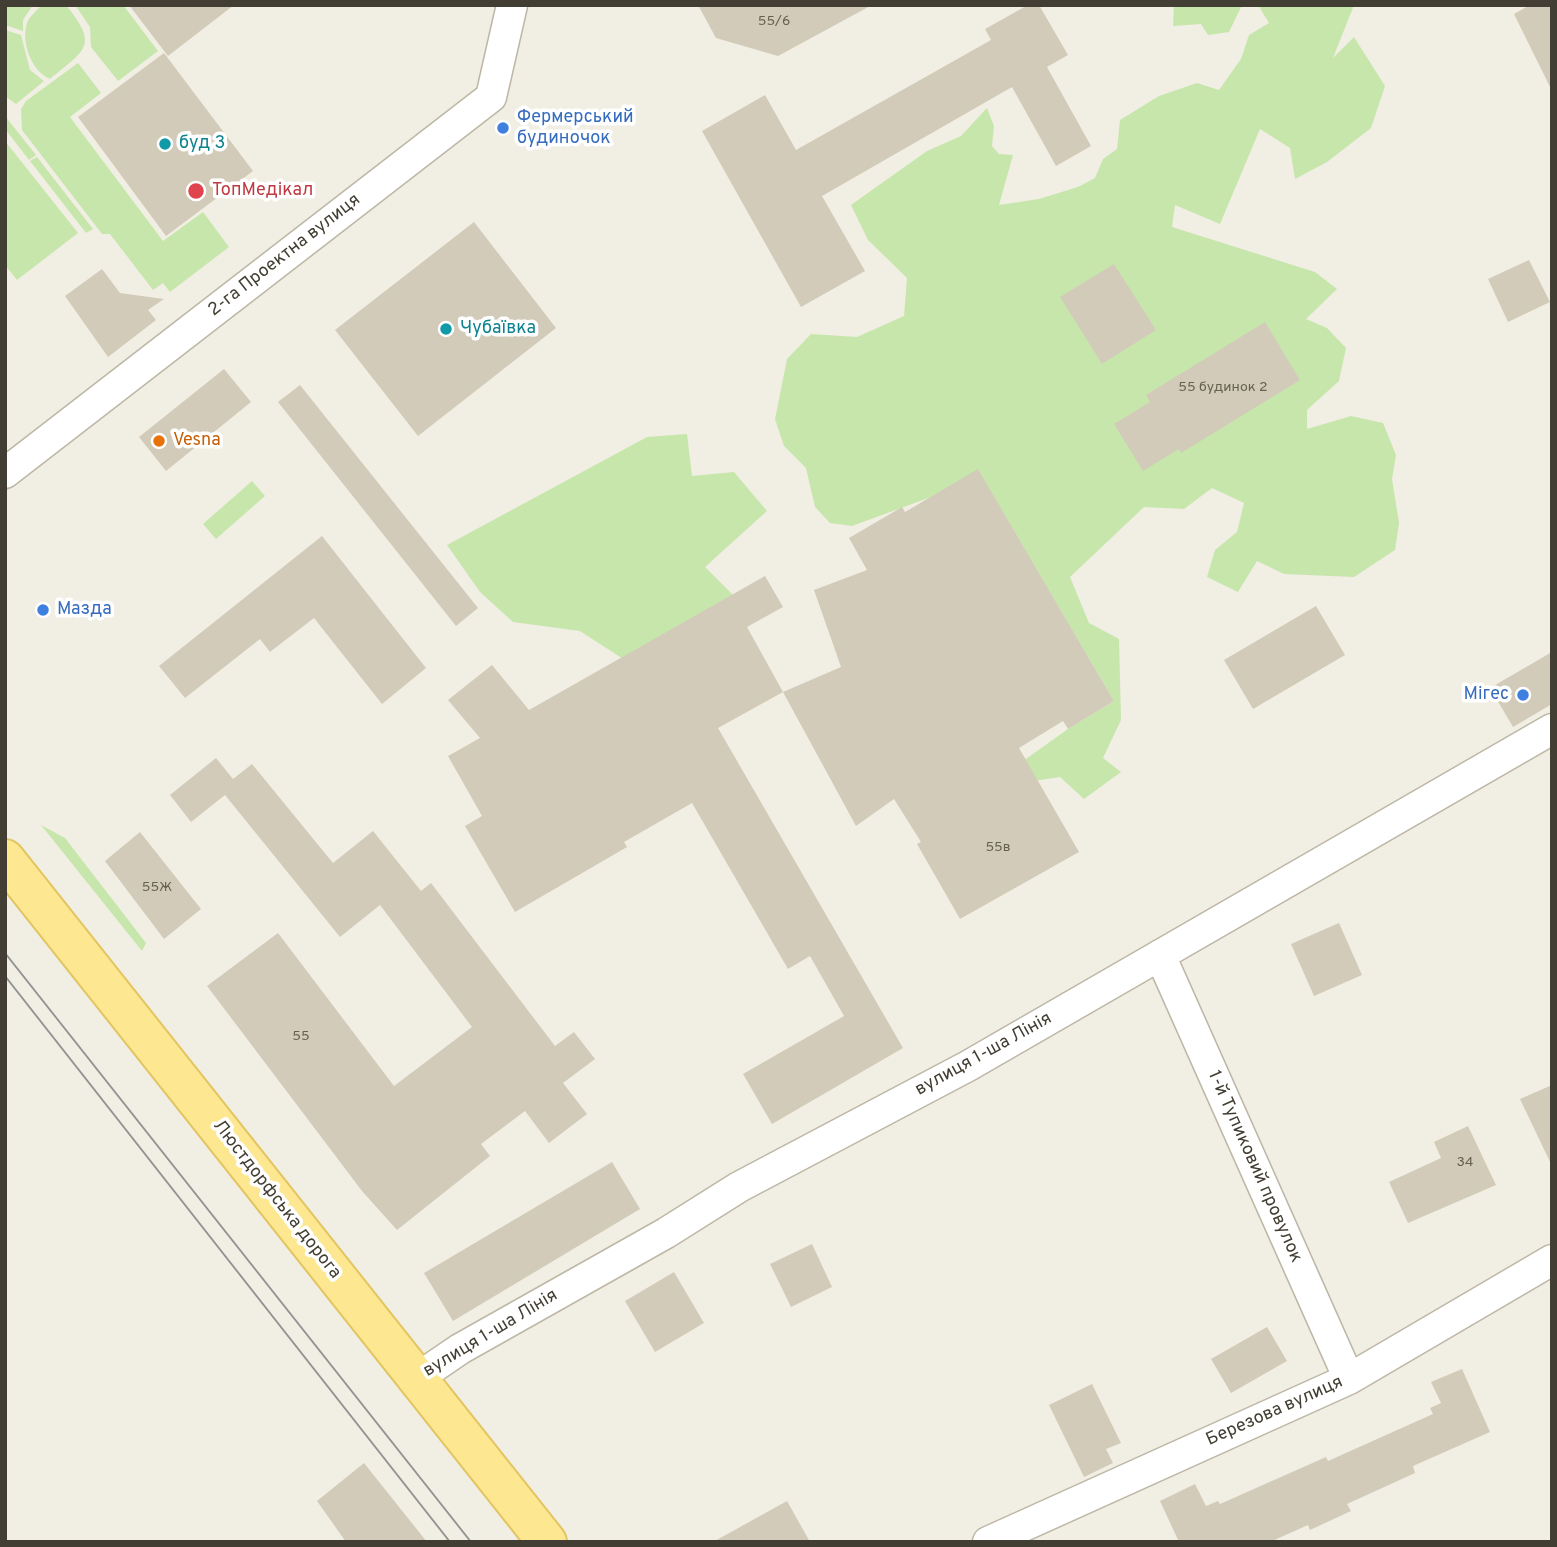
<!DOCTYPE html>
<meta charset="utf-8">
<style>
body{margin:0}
#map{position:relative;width:1557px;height:1547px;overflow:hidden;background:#f1eee3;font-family:Overpass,sans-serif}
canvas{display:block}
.frame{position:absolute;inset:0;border:7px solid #433e33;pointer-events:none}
</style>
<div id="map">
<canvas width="1557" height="1547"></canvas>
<div class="frame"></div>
</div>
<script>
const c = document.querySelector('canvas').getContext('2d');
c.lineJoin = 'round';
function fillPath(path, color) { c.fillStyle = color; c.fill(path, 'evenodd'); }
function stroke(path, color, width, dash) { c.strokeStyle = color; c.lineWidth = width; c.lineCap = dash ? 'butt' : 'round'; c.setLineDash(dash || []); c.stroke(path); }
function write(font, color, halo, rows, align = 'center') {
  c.font = font + ' Overpass,sans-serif'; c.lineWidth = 7; c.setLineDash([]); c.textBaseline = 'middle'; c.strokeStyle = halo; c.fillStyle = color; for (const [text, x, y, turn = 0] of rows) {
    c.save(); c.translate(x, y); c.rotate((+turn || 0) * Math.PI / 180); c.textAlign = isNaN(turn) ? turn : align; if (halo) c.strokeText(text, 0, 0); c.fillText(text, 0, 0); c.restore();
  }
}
const green = new Path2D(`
 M5 5H33L23 20V31L5 25Z
 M42 5H66C99 46 86 49 50 79 31 71 21 42 27 23 29 17 37 10 42 5Z
 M75 5H123L158 51 118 81 91 47 90 27Z
 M1174 5H1242L1229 32 1208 35 1201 24 1173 26Z
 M1258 5H1354L1333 58 1354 37 1385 86 1371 128 1327 162 1295 179 1290 148 1260 129 1220 224 1175 205 1172 227 1315 272 1337 289 1306 319 1327 328 1346 348 1339 381 1307 410V429L1351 416 1383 423 1396 455 1392 479 1399 523 1395 550 1354 577 1284 574 1257 561 1238 592 1207 577 1215 550 1237 532 1244 503 1212 488 1184 509 1144 507 1070 577 1089 623 1119 639 1121 720 1103 758 1121 772 1084 799 1060 777 1008 785 995 781 1068 729 1114 701 978 470 931 497 852 526 830 523 815 507 806 468 784 446 775 419 787 359 811 334 857 337 904 316 907 278 868 240 851 205 927 151 961 136 987 108 994 126 992 146 999 154 1013 155 999 205 1039 199 1078 187 1095 178 1103 159 1117 149 1120 120 1159 96 1197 83 1219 90 1241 59 1249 35 1269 23Z
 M5 30 21 35 30 70 44 81 16 104 5 96Z
 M78 63 101 93 70 117 163 241 203 212 229 247 170 292 163 283 153 290 110 234H102L22 130 21 109 26 101Z
 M5 116 36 155 29 160 5 129Z
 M5 141 78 233 17 280 5 265Z
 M37 157 93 229 86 233 30 161Z
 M687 434 692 476 734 472 767 511 705 567 734 596 634 666 580 631 513 622 480 592 447 545 647 437Z
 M252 481 265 496 216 539 203 524Z
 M41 825 65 838 146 943 142 951Z`);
const building = new Path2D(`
 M129 5H234L168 56Z
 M698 5H872L778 56 716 38Z
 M1028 5H1039L1068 55 1047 67 1091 146 1056 166 1012 87 822 196 865 271 801 307 702 131 765 95 796 150 991 40 985 29Z
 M1530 5H1552V91L1514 14Z
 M164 53 253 171 166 236 78 117Z
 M474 222 556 328 418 436 335 330Z
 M1529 260 1550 302 1508 322 1488 279Z
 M1114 264 1156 330 1102 364 1060 297Z
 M102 269 120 293 164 299 148 310 156 320 108 357 65 296Z
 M1265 322 1300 380 1181 453 1179 449 1143 471 1114 424 1150 402 1146 395Z
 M224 369 251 402 166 471 139 437Z
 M300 385 478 608 456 626 278 402Z
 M978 469 1114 701 1068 729 1063 721 1019 748 1079 852 960 919 917 844 921 842 894 799 856 826 783 692 841 667 814 590 867 570 849 538 902 507 905 512Z
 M322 536 426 668 382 704 314 618 270 652 260 639 185 698 159 666Z
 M765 576 783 607 747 627 783 692 718 728 903 1048 772 1124 743 1074 844 1016 810 956 788 969 692 803 624 842 627 847 515 912 465 826 482 816 448 756 480 738 448 700 492 665 529 710Z
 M1316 606 1345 655 1253 709 1224 660Z
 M1552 652V704L1513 727 1490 688Z
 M216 758 233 779 252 764 333 863 373 831 421 891 431 883 555 1046 574 1032 595 1059 563 1083 587 1114 549 1143 525 1111 481 1144 490 1156 397 1230 362 1191 207 986 278 933 394 1086 472 1027 380 905 340 937 225 795 191 822 170 795Z
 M140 832 201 909 164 939 105 861Z
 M1339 923 1362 975 1314 996 1291 944Z
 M1552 1085V1166L1520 1099Z
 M1468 1126 1496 1185 1408 1223 1389 1182 1441 1158 1434 1142Z
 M612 1162 640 1209 453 1321 424 1273Z
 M812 1244 832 1287 791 1307 770 1264Z
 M674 1272 704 1323 655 1352 625 1301Z
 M1267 1327 1287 1361 1231 1393 1211 1359Z
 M1462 1369 1490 1432 1413 1466 1415 1473 1347 1504 1351 1511 1310 1530 1308 1525 1270 1542H1179L1160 1501 1195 1484 1206 1506 1218 1501 1220 1504 1326 1457 1328 1461 1433 1414 1430 1408 1441 1403 1431 1382Z
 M1092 1384 1121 1443 1106 1449 1113 1463 1084 1477 1049 1405Z
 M364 1463 427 1542H346L317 1501Z
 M787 1501 810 1542H713Z`);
const minor = new Path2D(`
 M5 473 491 97 512 5
 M1160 955 1349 1379
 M416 1379 460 1349 666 1233 739 1187 968 1066 1552 729
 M988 1542 1349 1379 1552 1260`);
const primary = new Path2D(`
 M5 859 547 1542`);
const tram = new Path2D(`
 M5 953 471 1542
 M5 976 450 1542`);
const markers = [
 [503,128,7,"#3f7fe0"],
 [165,144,7,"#0f9aa8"],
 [196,191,9,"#e0444e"],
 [446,329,7,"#0f9aa8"],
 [159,441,7,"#e8710a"],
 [43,610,7,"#3f7fe0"],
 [1523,695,7,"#3f7fe0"]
];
const numberNames = [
 ["55/6",774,22],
 ["55 будинок 2",1223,388],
 ["55в",998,848],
 ["55Ж",157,888],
 ["55",301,1037],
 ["34",1465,1163]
];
const shopNames = [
 ["Фермерський",517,118],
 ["будиночок",517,139],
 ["Мазда",57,610],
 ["Мігес",1509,695,"right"]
];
const cultureNames = [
 ["буд 3",179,144],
 ["Чубаївка",460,329]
];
const healthNames = [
 ["ТопМедікал",212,191]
];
const streetNames = [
 ["2-га Проектна вулиця",285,256,-38],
 ["вулиця 1-ша Лінія",984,1055,-29],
 ["1-й Тупиковий провулок",1254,1167,66],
 ["Люстдорфська дорога",276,1200,52],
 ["вулиця 1-ша Лінія",491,1334,-31],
 ["Березова вулиця",1275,1412,-24]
];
const foodNames = [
 ["Vesna",173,441]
];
fillPath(green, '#c7e6ac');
fillPath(building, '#d3cbb9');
stroke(minor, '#bdb7a6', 33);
stroke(primary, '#e2c561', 42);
stroke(minor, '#fff', 30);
stroke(primary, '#fde791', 38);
stroke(tram, '#939393', 2);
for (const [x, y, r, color] of markers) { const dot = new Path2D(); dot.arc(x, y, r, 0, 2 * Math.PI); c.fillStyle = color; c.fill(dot); stroke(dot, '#fff', 2.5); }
write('14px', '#676154', null, numberNames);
write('18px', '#366cbe', '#fff', shopNames, 'left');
write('18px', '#0d838f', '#fff', cultureNames, 'left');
write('18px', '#be3a42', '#fff', healthNames, 'left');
write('18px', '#433e33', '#fff', streetNames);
write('18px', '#c56008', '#fff', foodNames, 'left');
</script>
